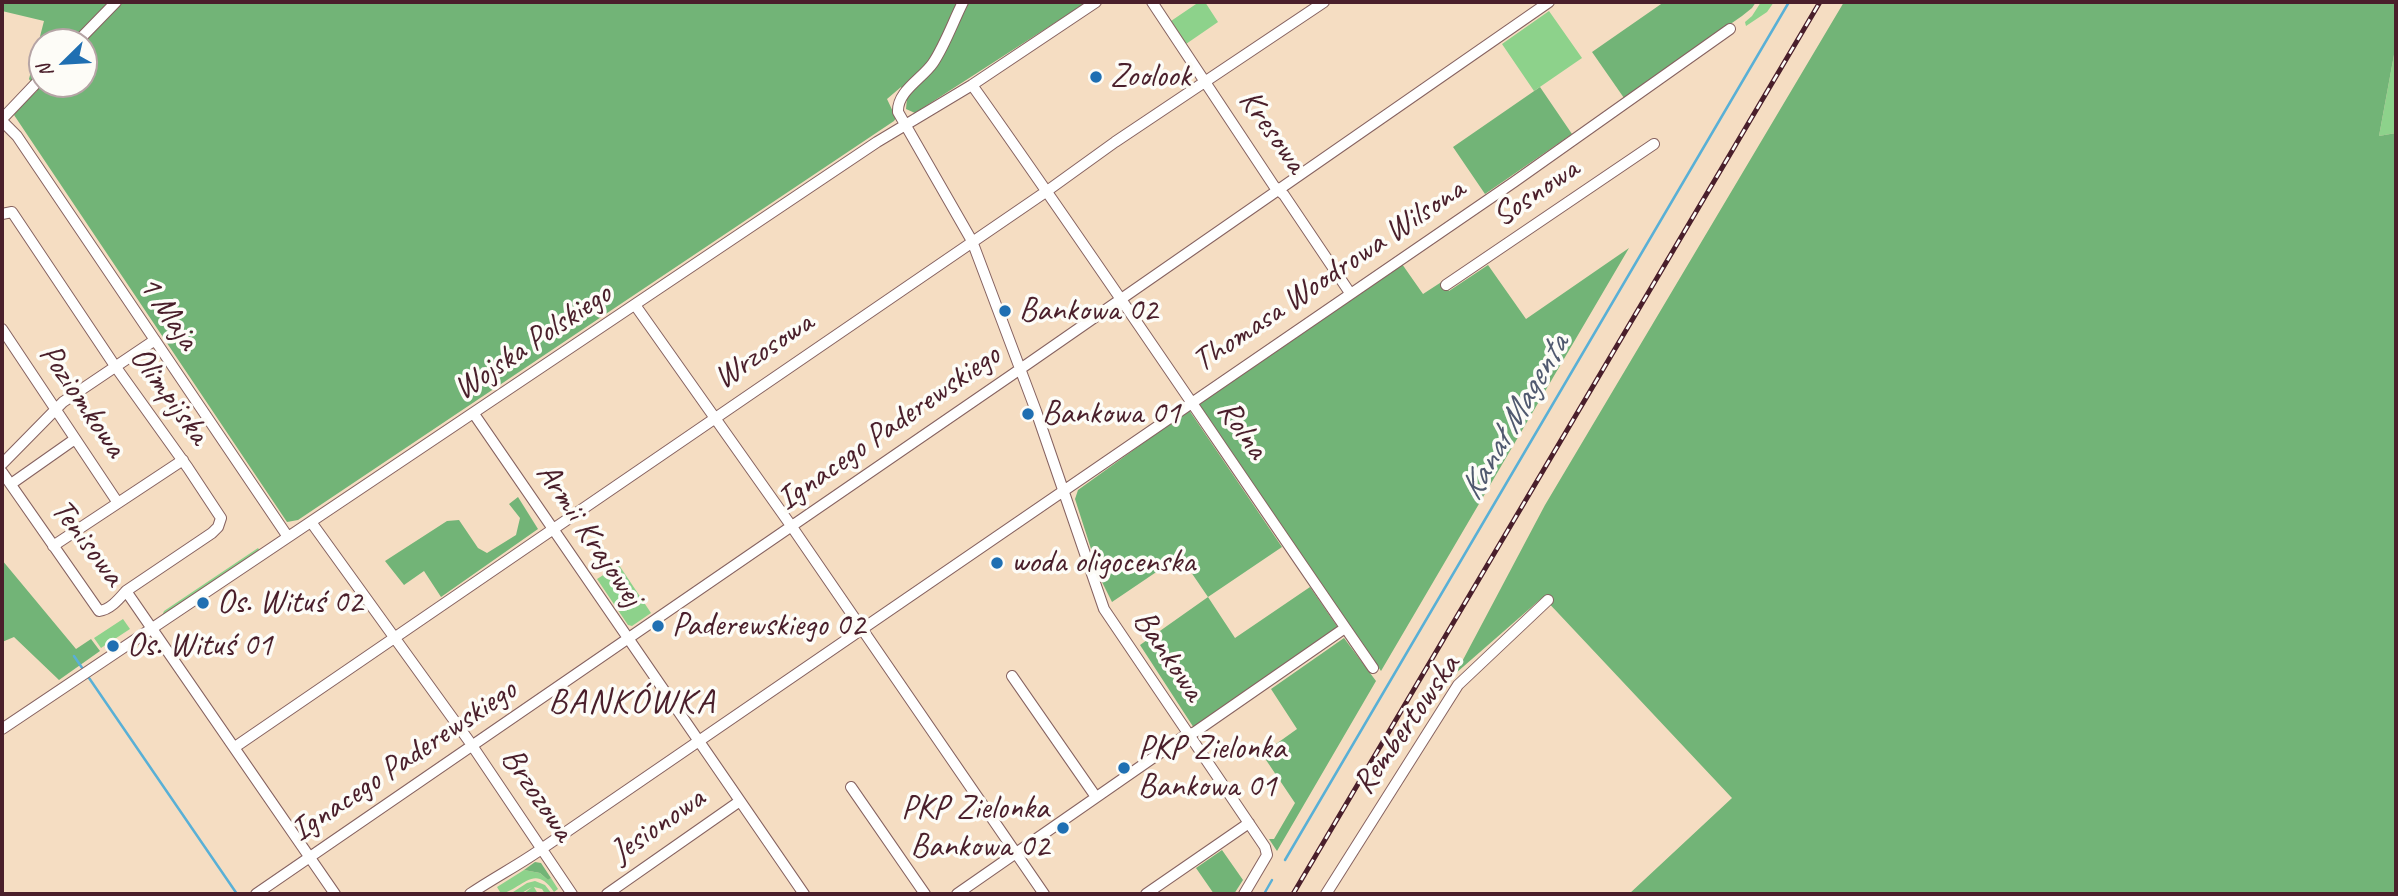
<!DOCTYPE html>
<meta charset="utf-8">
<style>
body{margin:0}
#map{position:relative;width:2398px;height:896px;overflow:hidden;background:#f5ddc2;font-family:Caveat,sans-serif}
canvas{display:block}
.frame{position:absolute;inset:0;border:4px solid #4a1f2b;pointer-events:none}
.north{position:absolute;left:28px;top:28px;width:70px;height:70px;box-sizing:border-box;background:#fdfcf7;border:2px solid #b5a4a5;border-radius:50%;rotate:246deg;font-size:19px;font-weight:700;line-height:28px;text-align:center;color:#4a1f2b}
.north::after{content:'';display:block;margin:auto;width:24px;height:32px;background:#1f6fb2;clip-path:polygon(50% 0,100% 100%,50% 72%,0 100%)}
</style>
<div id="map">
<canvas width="2398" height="896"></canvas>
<div class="frame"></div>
<div class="north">N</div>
</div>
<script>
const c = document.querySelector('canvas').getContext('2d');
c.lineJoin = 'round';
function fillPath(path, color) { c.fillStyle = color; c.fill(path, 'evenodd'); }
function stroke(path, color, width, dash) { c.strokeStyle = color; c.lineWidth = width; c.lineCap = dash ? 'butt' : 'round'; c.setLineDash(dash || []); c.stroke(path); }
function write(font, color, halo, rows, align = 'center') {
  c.font = font + ' Caveat,sans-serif'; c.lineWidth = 7; c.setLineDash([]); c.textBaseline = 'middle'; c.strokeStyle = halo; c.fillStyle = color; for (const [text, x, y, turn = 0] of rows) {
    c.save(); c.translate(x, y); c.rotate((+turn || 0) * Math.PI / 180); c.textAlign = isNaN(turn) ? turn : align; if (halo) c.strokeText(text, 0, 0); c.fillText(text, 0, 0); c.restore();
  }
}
const green = new Path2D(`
 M1199 2H1205L1218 22 1186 44 1171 21Z
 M1761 2H1774L1767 12 1746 26 1745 22 1752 16Z
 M1549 11 1582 58 1534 91 1502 44Z
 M2396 44V133L2379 136Z
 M258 548 260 551 162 616 164 611Z
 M619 565 651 613 632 626 628 625 597 579Z
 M123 619 130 629 101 648 94 638Z
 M524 870 540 873 548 880 551 878 558 889 554 892C533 860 520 894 497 894L500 892 497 887Z
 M535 881 545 885 552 894H545L542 889 534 887 538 894H523L532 887 520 894H510L527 883Z`);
const forest = new Path2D(`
 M2 2H1087L915 113 906 109 907 98 901 87 887 99 896 118 894 121 298 520 287 522 14 115 17 109 37 91 29 79 44 21 2 11ZM42 42H84V84H42Z
 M1664 2H1756L1752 8 1742 16 1624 98 1592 52Z
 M1844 2H2396V44L2379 136 2396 133V894H1629L1732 798 1543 597 1456 673 1545 505Z
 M1540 87 1572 134 1485 194 1453 147Z
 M1629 248 1381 671 1198 404 1402 264 1423 294 1443 281 1449 291 1488 265 1526 319Z
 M1189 410 1282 547 1208 597 1235 638 1310 587 1339 629 1194 728 1140 645 1208 597 1180 556 1112 602 1101 580 1075 499 1078 490Z
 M518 497 538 529 441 597 424 571 404 585 385 561 447 521 459 520 478 548 487 553 516 535 520 518 509 504Z
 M2 560 76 649 91 639 100 651 59 680 14 637 2 642Z
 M1344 638 1376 681 1277 851 1269 839H1274L1295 803 1262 754 1297 729 1271 689Z
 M1222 850 1243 880 1234 894H1214L1196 868Z
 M535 862 541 863 551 878 548 880 540 873 524 870Z`);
const stream = new Path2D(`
 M74 656 237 894
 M1285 860 1789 2
 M1264 894 1272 880`);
const street = new Path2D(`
 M963 2C953 22 945 45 933 63 922 79 897 91 898 112L972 241 1036 411 1104 609 1265 847 1267 855 1244 894
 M1152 2 1274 186 1284 195 1350 293
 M77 42 116 2
 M972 85C1109 278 1239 474 1373 668
 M2 119 42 77
 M2 121 17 136 288 537
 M2 214 12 212 115 366 188 468 221 518 218 527 212 533 126 591C119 599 110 610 99 611L2 472
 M1446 285 1654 144
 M635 305 792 527 1044 894
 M2 329 118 503
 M474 414 804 894
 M2 464 63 402 155 340
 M11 484 75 439
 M311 522 469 741 572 894
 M53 546 183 460
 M126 591 335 894
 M1012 676 1096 797
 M2 729 877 142 972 85 1096 2
 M235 747 1047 191 1115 142 1324 2
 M851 787 925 894
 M256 894 1016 372 1549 2
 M470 894C492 879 515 867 537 852L1514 182 1730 29
 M607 894 740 801
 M957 894 1183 737 1195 732 1345 628
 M1146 894 1249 823
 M1326 894 1458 685 1548 600`);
const rail = new Path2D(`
 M1293 894 1820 2`);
const markers = [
 [1096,77,7,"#1f6fb2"],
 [1005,311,7,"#1f6fb2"],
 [1028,414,7,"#1f6fb2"],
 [997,563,7,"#1f6fb2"],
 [203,603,7,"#1f6fb2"],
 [658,626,7,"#1f6fb2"],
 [113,646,7,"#1f6fb2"],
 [1124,768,7,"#1f6fb2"],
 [1063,828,7,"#1f6fb2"]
];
const poiNames = [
 ["Zoolook",1110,77],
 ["Bankowa 02",1019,311],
 ["Bankowa 01",1042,414],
 ["woda oligocenska",1011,563],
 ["Os. Wituś 02",217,603],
 ["Paderewskiego 02",672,626],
 ["Os. Wituś 01",127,646],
 ["PKP Zielonka",1138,749],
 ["Bankowa 01",1138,787],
 ["PKP Zielonka",1049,809,"right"],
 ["Bankowa 02",1049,847,"right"]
];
const streetNames = [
 ["Kresowa",1272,132,55],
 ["Sosnowa",1536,193,-34],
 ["Thomasa Woodrowa Wilsona",1329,276,-34],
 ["1 Maja",168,313,56],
 ["Wojska Polskiego",533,342,-34],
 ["Wrzosowa",764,351,-34],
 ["Olimpijska",169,396,54],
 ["Poziomkowa",82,401,56],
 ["Ignacego Paderewskiego",889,428,-35],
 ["Rolna",1242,430,55],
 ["Armii Krajowej",589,535,56],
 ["Tenisowa",87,543,53],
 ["Bankowa",1168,656,56],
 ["Rembertowska",1407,725,-55],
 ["Ignacego Paderewskiego",404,761,-34],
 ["Brzozowa",537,795,56],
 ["Jesionowa",658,826,-35]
];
const waterNames = [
 ["Kanał Magenta",1515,418,-60]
];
const neighbourhoodNames = [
 ["BANKÓWKA",632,703]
];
fillPath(green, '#8dd28b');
fillPath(forest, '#72b477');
stroke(stream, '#59b0d6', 2.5);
stroke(street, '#866260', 12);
stroke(street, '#fff', 10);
stroke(rail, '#4a1f2b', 5);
stroke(rail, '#fdfcf7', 2.5, [8]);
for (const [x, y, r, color] of markers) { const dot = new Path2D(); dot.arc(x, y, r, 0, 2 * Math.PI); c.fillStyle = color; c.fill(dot); stroke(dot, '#fdfcf7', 2.5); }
write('33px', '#4a1f2b', '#fdfcf7', poiNames, 'left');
write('33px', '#4a1f2b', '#fdfcf7', streetNames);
write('italic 35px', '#50596f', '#fdfcf7', waterNames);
c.letterSpacing = '2px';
write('35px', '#4a1f2b', '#fdfcf7', neighbourhoodNames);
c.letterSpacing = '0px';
</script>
